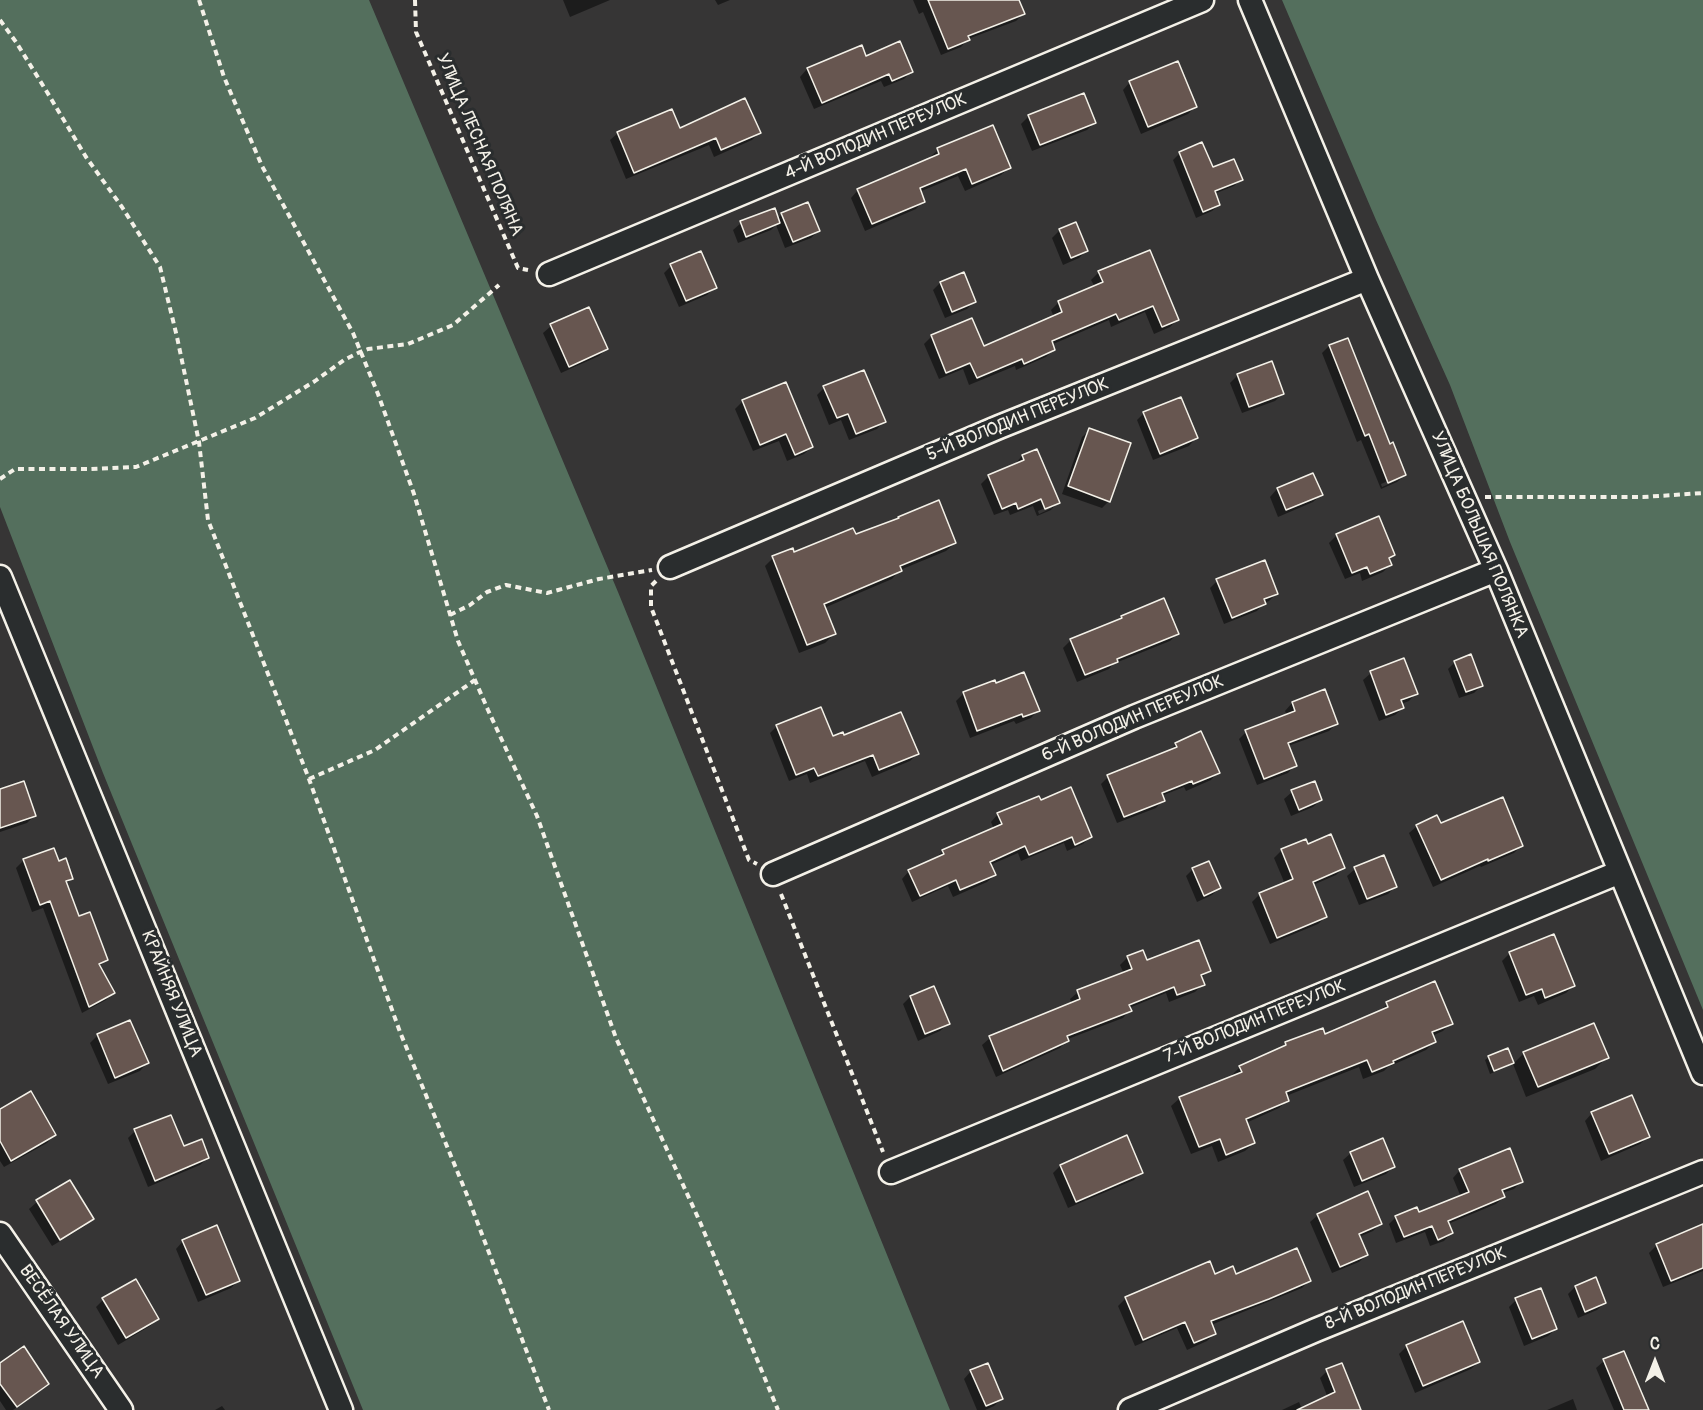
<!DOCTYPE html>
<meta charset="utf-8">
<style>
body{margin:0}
#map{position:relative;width:1703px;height:1410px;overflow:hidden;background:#363535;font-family:Pangolin,sans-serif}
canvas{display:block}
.north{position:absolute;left:1625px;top:1332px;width:60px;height:60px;-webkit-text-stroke:4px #2a2d2e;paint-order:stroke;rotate:0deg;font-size:16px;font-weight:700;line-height:24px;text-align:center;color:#f4f1e8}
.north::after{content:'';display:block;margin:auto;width:21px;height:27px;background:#f4f1e8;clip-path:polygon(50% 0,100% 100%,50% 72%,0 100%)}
</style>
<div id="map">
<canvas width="1703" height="1410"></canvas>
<div class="north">С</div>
</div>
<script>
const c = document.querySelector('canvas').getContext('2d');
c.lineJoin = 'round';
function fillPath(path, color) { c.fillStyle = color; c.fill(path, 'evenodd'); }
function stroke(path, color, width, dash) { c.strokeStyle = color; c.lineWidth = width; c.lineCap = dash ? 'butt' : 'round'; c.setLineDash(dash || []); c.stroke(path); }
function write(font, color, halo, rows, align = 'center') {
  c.font = font + ' Pangolin,sans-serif'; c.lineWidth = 6; c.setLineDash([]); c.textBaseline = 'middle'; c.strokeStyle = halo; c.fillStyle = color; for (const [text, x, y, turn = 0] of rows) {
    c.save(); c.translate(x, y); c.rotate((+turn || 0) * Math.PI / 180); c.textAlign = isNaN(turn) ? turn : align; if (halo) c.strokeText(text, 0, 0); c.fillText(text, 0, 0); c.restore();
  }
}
const green = new Path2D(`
 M0 0H369L618 592 950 1410H363L103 773 0 507Z
 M1282 0H1703V1010L1510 542 1450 385 1376 220Z`);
const shadow = new Path2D(`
 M563 0H610L570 17Z
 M715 0H730L718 5Z
 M913 0H1018L1023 14 1016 21 968 39 961 47 941 55 923 12 919 14Z
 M861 46 865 57 911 72 904 79 884 87 881 81 814 109 800 77 807 69Z
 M1130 82 1195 107 1188 114 1141 134 1123 90Z
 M1029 116 1094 123 1087 130 1032 151 1021 124Z
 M992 127 1009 168 1001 175 965 191 958 176 919 192 923 201 916 209 865 231 851 198 858 190 931 159 930 157 938 150Z
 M679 130 759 133 752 140 714 157 709 145 626 179 610 140 618 133Z
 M1180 153 1241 179 1234 186 1214 194 1219 205 1212 211 1196 218 1173 160Z
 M782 214 818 231 811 238 785 248 776 225 771 230 738 243 733 230 741 223 777 219Z
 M1060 230 1086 251 1079 258 1063 265 1052 238Z
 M671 266 715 287 707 295 679 307 664 273Z
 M1099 272 1177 320 1170 327 1154 334 1145 312 1111 327 1109 320 1051 345 1054 349 1046 357 1016 370 1015 366 969 385 963 369 939 379 924 344 932 336 983 348 1054 317 1051 310 1059 302 1095 287 1091 280Z
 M940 283 975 301 967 309 945 318 933 290Z
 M588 309 606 349 599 356 561 373 543 333 551 326Z
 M1329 346 1405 475 1397 482 1381 489 1361 440 1357 442 1322 353ZM1398 477V480L1382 487 1381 484Z
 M1238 375 1282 394 1275 401 1242 413 1230 383Z
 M824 388 884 421 877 429 849 440 841 420 829 425 817 395Z
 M743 401 812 447 804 454 787 461 779 441 753 451 735 409Z
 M1144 413 1196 438 1189 446 1153 460 1137 420Z
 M1090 430 1109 501 1102 508 1062 494 1082 437Z
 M1036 451 1058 502 1051 510 1037 516 1033 506 1010 515 1008 510 994 515 981 484 989 476 1015 464 1022 456ZM1052 505V508L1039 514 1038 511Z
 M1313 475 1321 495 1313 502 1278 517 1270 497 1277 489Z
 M899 518 955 543 946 551 900 570 892 579 824 608 834 634 825 643 799 653 765 566 773 558 793 554 855 536 896 521Z
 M1337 535 1394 555 1388 561 1390 565 1383 572 1362 581 1360 573 1345 579 1329 543Z
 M1217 581 1277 593 1269 601 1264 603 1257 611 1224 624 1210 588Z
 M1122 617 1177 634 1170 641 1113 664 1109 669 1077 682 1063 648 1071 640 1118 622Z
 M1455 662 1481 686 1474 693 1459 698 1448 669Z
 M1371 673 1416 693 1409 701 1401 704 1403 708 1395 715 1379 721 1363 680Z
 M994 682 1038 710 1031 718 1016 724 1014 721 970 738 956 701 963 694Z
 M1324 691 1336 724 1329 731 1288 746 1295 765 1288 773 1257 785 1239 739 1246 732 1287 716 1285 711 1292 703Z
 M777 726 832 738 843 737 917 754 910 761 872 777 865 761 810 783 807 774 789 781 770 733Z
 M1176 744 1218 772 1211 780 1186 791 1184 787 1161 796 1163 800 1156 808 1117 823 1101 784 1108 777 1169 751Z
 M0 791 34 816 27 823 0 832Z
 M1292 792 1321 800 1313 807 1291 816 1284 799Z
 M1040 802 1090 837 1083 844 1067 851 1064 843 1021 861 1018 853 990 865 995 875 987 882 953 897 948 886 912 902 902 879 909 871 936 858 943 851 994 829 991 822 998 814Z
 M1440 825 1521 846 1514 853 1481 867 1480 866 1433 887 1409 833 1417 826Z
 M1307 846 1344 867 1336 875 1313 885 1326 917 1318 924 1270 944 1252 902 1260 894 1285 884 1274 858 1282 850Z
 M24 860 58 863 72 878 66 884 78 918 106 960 99 967 113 992 106 1000 82 1013 43 908 32 912 16 868Z
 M1193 869 1219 888 1212 895 1197 902 1186 876Z
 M1355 869 1395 887 1388 894 1359 905 1347 876Z
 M1510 953 1573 986 1566 993 1538 1005 1534 996 1519 1002 1502 961Z
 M1128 957 1146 962 1209 970 1201 979 1203 984 1195 992 1169 1002 1166 993 1129 1008 1130 1010 1123 1018 1068 1039 1060 1048 996 1077 982 1045 990 1038 1072 1004 1070 999 1078 992 1124 974 1120 965Z
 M910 997 948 1024 940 1031 918 1041 903 1004Z
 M1387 1004 1451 1023 1443 1031 1432 1036 1434 1042 1426 1050 1388 1067 1384 1071 1363 1079 1359 1067 1286 1096 1288 1100 1279 1108 1246 1123 1254 1143 1245 1151 1218 1162 1212 1146 1191 1154 1171 1106 1180 1098 1233 1077 1232 1075 1240 1067 1280 1050 1286 1044 1324 1036 1379 1012Z
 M130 1022 147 1063 140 1071 108 1084 90 1043 98 1035Z
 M1507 1050 1513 1064 1490 1074 1485 1060 1489 1057Z
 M1524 1053 1607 1057 1595 1069 1526 1097 1513 1064Z
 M0 1111 54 1135 47 1143 4 1167 0 1161Z
 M1592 1113 1648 1137 1640 1144 1601 1161 1585 1121Z
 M135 1131 183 1148 208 1158 200 1165 148 1187 128 1138Z
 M1126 1137 1141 1172 1134 1180 1068 1208 1053 1173 1060 1166Z
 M1351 1153 1393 1167 1386 1174 1354 1187 1343 1160Z
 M1460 1170 1522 1181 1514 1189 1502 1193 1504 1197 1496 1204 1448 1224 1451 1233 1444 1241 1430 1246 1425 1232 1396 1243 1389 1224 1396 1217 1418 1214 1461 1197 1453 1178Z
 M70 1182 92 1219 85 1226 52 1246 29 1209 37 1202Z
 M1318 1215 1380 1224 1373 1231 1359 1237 1367 1255 1359 1262 1332 1273 1310 1222Z
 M1703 1226V1271L1663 1287 1649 1253 1657 1245Z
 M183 1241 239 1280 231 1288 198 1302 176 1249Z
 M1209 1263 1214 1275 1309 1281 1302 1288 1211 1325 1215 1333 1207 1341 1187 1350 1177 1328 1135 1346 1118 1306 1125 1299Z
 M1575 1287 1605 1303 1597 1310 1578 1318 1568 1294Z
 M103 1300 158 1319 150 1326 118 1345 96 1307Z
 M1516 1300 1556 1329 1548 1336 1524 1346 1509 1307Z
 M1407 1346 1479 1362 1471 1369 1415 1393 1399 1354Z
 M1604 1361 1648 1410H1614L1596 1368Z
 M0 1364 47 1384 40 1391 13 1410H6L0 1401Z
 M971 1371 1001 1399 994 1406 985 1410H977L964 1379Z
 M1327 1371 1360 1410H1282L1299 1402 1302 1409 1328 1398 1320 1378Z
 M1573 1399 1577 1410H1547Z
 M222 1406 225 1410H215Z`);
const building = new Path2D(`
 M928 0H1019L1025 14 968 36 970 40 948 49Z
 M900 41 913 72 892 81 889 74 822 103 807 68 862 45 866 56Z
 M1178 61 1197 107 1148 127 1129 81Z
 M1084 93 1096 123 1040 145 1028 115Z
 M745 98 761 133 721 150 716 138 634 173 617 132 672 109 680 128Z
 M993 125 1011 168 972 184 966 169 920 188 925 202 872 224 857 189 939 154 937 148Z
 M1202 142 1213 167 1234 159 1243 180 1215 191 1220 205 1203 212 1179 152Z
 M808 202 820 231 793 242 781 213Z
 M775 208 780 223 746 237 740 221Z
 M1076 222 1088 251 1071 258 1059 229Z
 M1150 250 1179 320 1162 327 1153 306 1119 320 1116 314 1052 341 1055 350 1024 364 1022 359 977 378 970 363 946 373 931 335 972 318 984 346 1062 312 1058 301 1103 282 1098 271Z
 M701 251 717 288 686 301 670 264Z
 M964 272 976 302 952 312 940 282Z
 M589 307 608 349 569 367 550 324Z
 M1348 338 1390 444 1393 442 1406 475 1388 483 1369 434 1365 436 1329 345Z
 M1272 361 1284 394 1249 407 1237 374Z
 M864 370 886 422 856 434 848 414 837 418 823 386Z
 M786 382 813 447 795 455 786 434 760 445 742 400Z
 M1181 397 1198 438 1160 454 1143 412Z
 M1089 428 1131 443 1110 502 1068 486Z
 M1037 449 1060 503 1045 509 1041 499 1018 509 1016 503 1002 509 988 475 1024 460 1022 455Z
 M1313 473 1323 495 1286 510 1277 488Z
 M939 500 956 543 900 566 902 571 824 604 836 634 807 645 772 556 793 548 794 552 853 528 856 534 899 518 898 517Z
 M1379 516 1395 555 1389 558 1392 565 1370 574 1367 567 1352 573 1336 534Z
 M1265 560 1278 594 1264 599 1266 604 1232 618 1216 579Z
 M1164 598 1179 634 1117 659 1118 662 1085 675 1070 639 1122 618 1121 616Z
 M1471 654 1483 686 1466 692 1454 661Z
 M1404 658 1418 694 1401 700 1404 708 1386 715 1370 671Z
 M1024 672 1040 711 1023 717 1022 714 977 731 963 692 995 680 996 683Z
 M1325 689 1338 724 1288 743 1297 766 1264 779 1245 730 1295 711 1292 702Z
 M821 707 833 736 843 732 844 735 901 712 919 754 879 770 873 755 818 776 814 768 796 775 776 725Z
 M1201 731 1220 773 1193 784 1192 781 1162 793 1165 801 1124 817 1107 775 1177 747 1175 743Z
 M24 781 36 816 0 828V789Z
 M1315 781 1322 800 1299 810 1291 790Z
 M1071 787 1092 837 1075 845 1072 837 1029 855 1025 846 990 862 996 875 960 890 956 880 920 896 908 870 944 854 942 850 1002 824 997 813 1039 796 1041 800Z
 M1503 797 1523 846 1488 861V859L1441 880 1416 825 1437 815 1441 823Z
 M1331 834 1345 868 1313 882 1327 917 1277 938 1259 893 1293 879 1281 849 1306 839 1308 844Z
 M54 848 59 861 66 858 73 879 66 881 79 916 90 912 108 960 99 964 115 993 89 1007 50 901 40 905 23 859Z
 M1384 855 1397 887 1367 899 1354 867Z
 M1209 861 1221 888 1204 896 1192 868Z
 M1554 934 1575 986 1545 998 1542 989 1526 995 1509 952Z
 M1199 940 1211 971 1201 975 1205 985 1177 995 1174 987 1129 1005 1132 1011 1067 1036 1069 1041 1003 1071 989 1036 1080 999 1077 990 1132 969 1127 956 1143 950 1147 960Z
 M1435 981 1453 1024 1432 1032 1436 1042 1393 1061 1394 1063 1372 1072 1367 1060 1286 1092 1289 1101 1246 1119 1255 1143 1226 1155 1220 1139 1199 1147 1179 1097 1242 1072 1239 1066 1286 1045 1285 1042 1323 1028 1325 1034 1388 1007 1386 1002Z
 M934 986 950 1024 925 1034 910 996Z
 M130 1020 149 1063 115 1078 97 1034Z
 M1594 1023 1609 1058 1538 1087 1523 1052Z
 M1508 1048 1514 1063 1494 1071 1488 1056Z
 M31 1091 56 1135 11 1161 0 1141V1109Z
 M1632 1095 1650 1137 1609 1154 1591 1112Z
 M171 1115 184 1146 202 1139 209 1158 155 1181 134 1129Z
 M1127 1135 1143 1173 1076 1202 1060 1165Z
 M1383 1138 1395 1167 1362 1181 1350 1152Z
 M1510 1148 1523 1182 1502 1190 1505 1197 1448 1221 1453 1233 1438 1240 1432 1226 1404 1237 1395 1216 1417 1207 1419 1212 1469 1192 1459 1169Z
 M70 1180 94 1219 60 1240 36 1200Z
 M1368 1191 1382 1224 1359 1234 1368 1255 1340 1267 1317 1214Z
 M1703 1224V1268L1671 1281 1656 1244Z
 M217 1225 240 1281 206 1295 182 1240Z
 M1297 1248 1311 1281 1269 1299 1211 1321 1216 1334 1194 1343 1185 1322 1143 1340 1125 1297 1210 1261 1215 1274 1233 1266 1236 1274Z
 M1596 1277 1606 1303 1585 1312 1575 1286Z
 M136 1279 159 1319 126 1338 102 1298Z
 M1541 1288 1557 1329 1532 1339 1515 1298Z
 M1463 1321 1480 1362 1423 1386 1406 1345Z
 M24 1346 49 1384 17 1407 0 1384V1363Z
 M1624 1351 1649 1410H1624L1603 1359Z
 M988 1363 1003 1399 986 1406 970 1370Z
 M1342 1363 1361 1410H1297L1335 1392 1326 1369Z`);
const path = new Path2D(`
 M199 0 224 77 262 166 353 333 378 394 414 494 458 641 488 710 537 816 616 1038 700 1222 778 1410
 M415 0 416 32 518 268 528 270
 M0 20 16 42 47 92 86 157 122 207 160 267 177 337 199 442 208 520 309 779 400 1032 467 1195 549 1410
 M0 479 15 469H91L136 467 255 418 315 381 344 360 360 352 368 349 408 344 453 325 499 285
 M1485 497H1643L1703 493
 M656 581 651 586V607L749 860 757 864
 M450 615 470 605 487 592 506 585 547 593 599 579 652 570
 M309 779 375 750 475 680
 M781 894 883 1152`);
const minor = new Path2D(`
 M1250 0 1367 279 1496 570 1703 1073
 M549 274 1202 0
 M670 567 999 427 1367 279
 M0 577 341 1410
 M773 874 1134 717 1496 570
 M891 1172 1620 872
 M0 1234 121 1410
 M1130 1410 1316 1330 1703 1172`);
const streetNames = [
 ["4-Й ВОЛОДИН ПЕРЕУЛОК",876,137,-23],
 ["УЛИЦА ЛЕСНАЯ ПОЛЯНА",479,145,67],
 ["5-Й ВОЛОДИН ПЕРЕУЛОК",1018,420,-22],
 ["УЛИЦА БОЛЬШАЯ ПОЛЯНКА",1479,535,67],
 ["6-Й ВОЛОДИН ПЕРЕУЛОК",1133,719,-23],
 ["КРАЙНЯЯ УЛИЦА",171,994,68],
 ["7-Й ВОЛОДИН ПЕРЕУЛОК",1255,1022,-22],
 ["8-Й ВОЛОДИН ПЕРЕУЛОК",1416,1289,-22],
 ["ВЕСЁЛАЯ УЛИЦА",61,1322,55]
];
fillPath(green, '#546f5d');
fillPath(shadow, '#0007');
fillPath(building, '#675650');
stroke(building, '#f4f1e8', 1.5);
stroke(minor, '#f4f1e8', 27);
stroke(path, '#f4f1e8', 4, [6, 4.5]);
stroke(minor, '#2a2d2e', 22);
write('18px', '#f4f1e8', '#2a2d2e', streetNames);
</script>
